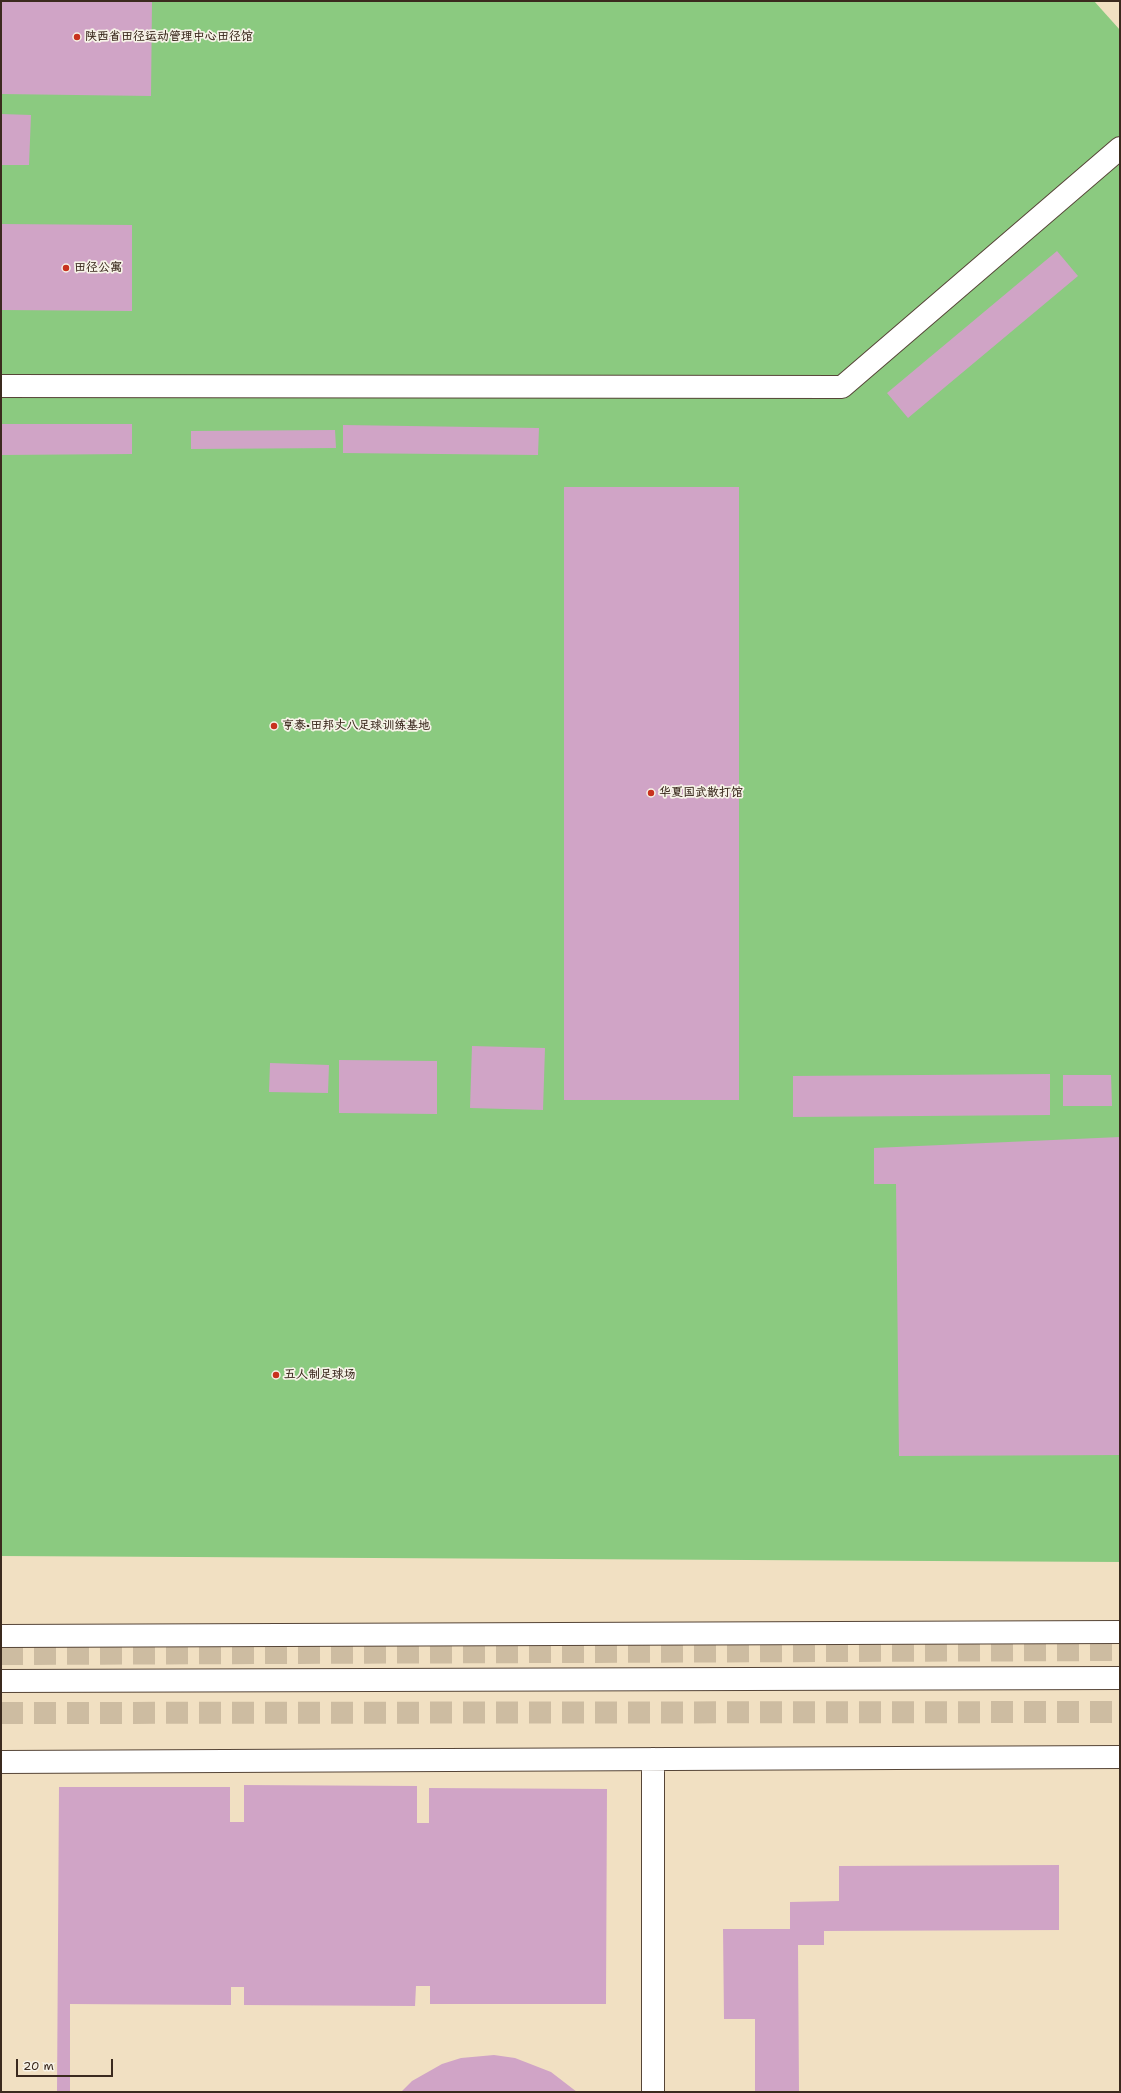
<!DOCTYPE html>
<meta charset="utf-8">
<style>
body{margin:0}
#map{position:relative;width:1121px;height:2093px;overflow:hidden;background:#f1e0c2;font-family:"Shantell Sans",sans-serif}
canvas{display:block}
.frame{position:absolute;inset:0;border:2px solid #3b2a1e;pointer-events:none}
.scale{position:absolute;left:16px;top:2059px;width:97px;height:18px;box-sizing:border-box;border:2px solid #3b2a1e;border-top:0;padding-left:5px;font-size:12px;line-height:14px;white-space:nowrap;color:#3b2a1e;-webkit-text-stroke:3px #f7f3e8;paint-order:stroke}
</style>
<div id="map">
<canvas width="1121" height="2093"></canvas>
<div class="frame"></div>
<div class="scale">20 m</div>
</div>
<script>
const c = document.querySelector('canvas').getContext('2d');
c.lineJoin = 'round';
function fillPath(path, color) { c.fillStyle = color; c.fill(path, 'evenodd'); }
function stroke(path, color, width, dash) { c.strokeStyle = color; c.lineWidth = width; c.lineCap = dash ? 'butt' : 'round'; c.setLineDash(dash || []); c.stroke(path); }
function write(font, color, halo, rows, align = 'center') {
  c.font = font + ' "Shantell Sans","LXGW WenKai TC",sans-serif'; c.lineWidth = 3.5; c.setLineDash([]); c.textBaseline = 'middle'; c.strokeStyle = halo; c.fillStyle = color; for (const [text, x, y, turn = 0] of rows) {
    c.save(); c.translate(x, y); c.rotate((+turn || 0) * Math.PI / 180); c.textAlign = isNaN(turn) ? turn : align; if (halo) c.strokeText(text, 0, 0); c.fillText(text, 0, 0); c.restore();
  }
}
const green = new Path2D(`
 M1 1H1094L1120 30V1562L1 1556Z`);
const building = new Path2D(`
 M1 1H152L151 96 1 94Z
 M1 114 31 115 29 165H1Z
 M1 224 132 225V311L1 310Z
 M1057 251 1078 276 908 418 887 393Z
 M1 424H132V454L1 455Z
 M343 425 539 428 538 455 343 453Z
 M335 430 336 448 191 449V431Z
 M564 487H739V1100H564Z
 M472 1046 545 1048 543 1110 470 1108Z
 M339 1060 437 1061V1114L339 1113Z
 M270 1063 329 1065 328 1093 269 1092Z
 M1050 1074V1115L793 1117V1076Z
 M1063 1075H1111L1112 1106H1063Z
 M1120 1137V1455L899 1456 896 1184H874V1148Z
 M244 1785 417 1786V1823H429V1788L607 1789 606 2004H430V1986H416L415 2006 244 2005V1987H231V2005L70 2004V2092H57L59 1787H230V1822H244Z
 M1059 1865V1930L824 1931V1945H798L799 2092H755V2019H724L723 1929H790V1902L839 1901V1866Z
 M494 2055 515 2058 551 2072 577 2092H401L412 2081 442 2064 461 2058Z`);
const trunkTunnel = new Path2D(`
 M1 1654 1120 1650
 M1 1713 1120 1712`);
const minor = new Path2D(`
 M1 386 842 387 1120 148
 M1 1762 1120 1757
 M653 2092V1759`);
const primary = new Path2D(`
 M1 1636 1120 1632
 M1 1681 1120 1678`);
const markers = [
 [77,37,4,"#c8321e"],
 [66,268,4,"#c8321e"],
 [274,726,4,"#c8321e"],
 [651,793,4,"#c8321e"],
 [276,1375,4,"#c8321e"]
];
const poiNames = [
 ["陕西省田径运动管理中心田径馆",85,37],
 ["田径公寓",74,268],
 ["亨泰·田邦丈八足球训练基地",282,726],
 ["华夏国武散打馆",659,793],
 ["五人制足球场",284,1375]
];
fillPath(green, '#8bca80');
fillPath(building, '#d0a4c6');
stroke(trunkTunnel, '#cdbca1', 22, [22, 11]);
stroke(minor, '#564537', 24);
stroke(primary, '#564537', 24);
stroke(minor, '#fff', 22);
stroke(primary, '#fff', 22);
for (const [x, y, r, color] of markers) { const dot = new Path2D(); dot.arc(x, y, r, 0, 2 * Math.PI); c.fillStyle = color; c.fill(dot); stroke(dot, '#f7f3e8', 1.5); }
write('bold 12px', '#3b2a1e', '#f7f3e8', poiNames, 'left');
</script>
